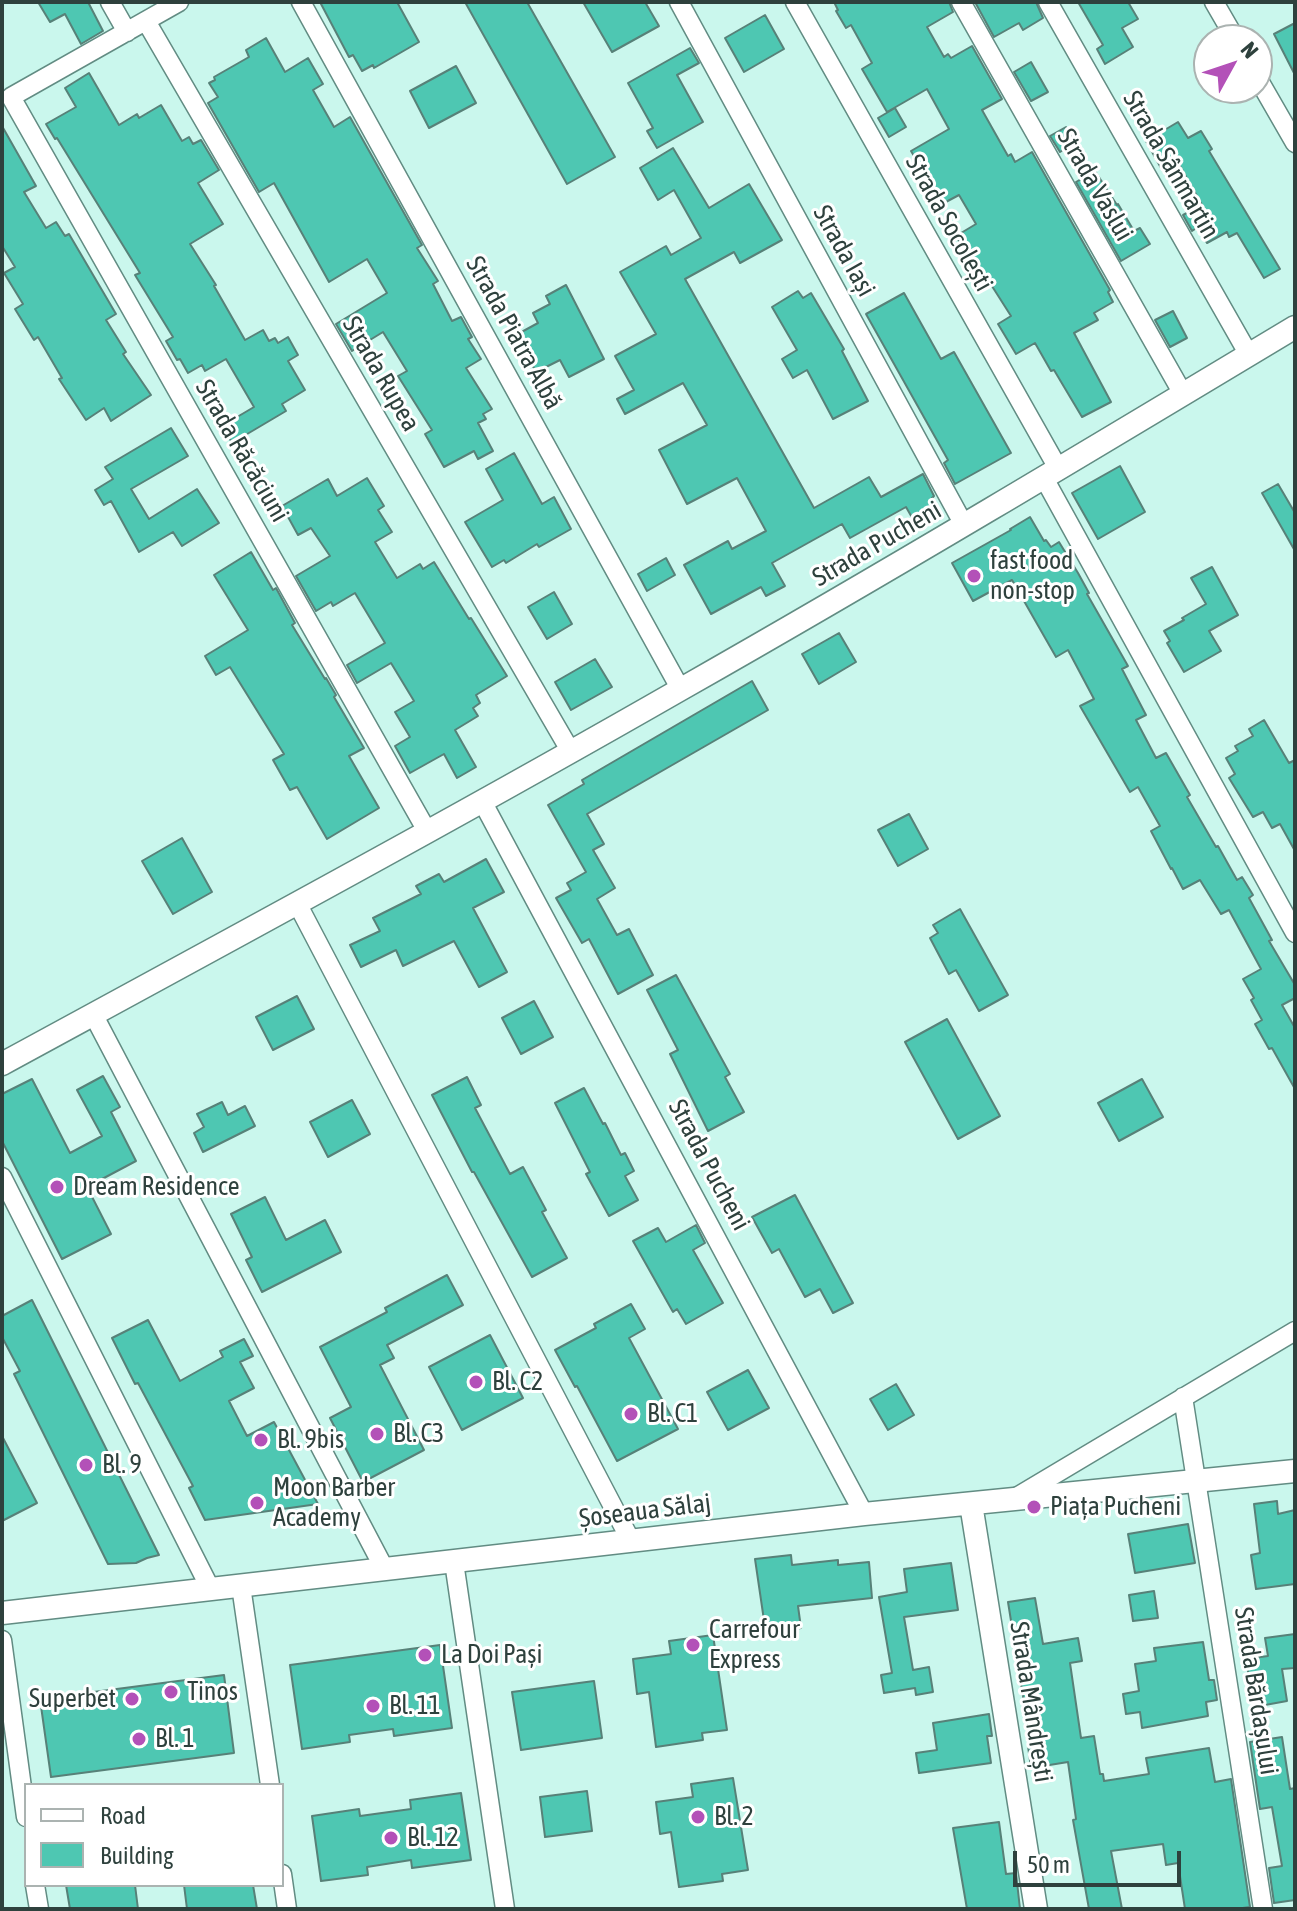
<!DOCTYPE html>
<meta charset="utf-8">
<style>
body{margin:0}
#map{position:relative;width:1297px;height:1911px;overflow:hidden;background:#caf7ed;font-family:"Asap Condensed",sans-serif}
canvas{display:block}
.frame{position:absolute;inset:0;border:4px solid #2e413d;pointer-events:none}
.legend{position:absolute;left:24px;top:1783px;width:260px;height:104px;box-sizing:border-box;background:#fff;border:2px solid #abb3b1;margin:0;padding:10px 14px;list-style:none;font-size:24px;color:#2e413d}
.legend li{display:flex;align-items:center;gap:16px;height:40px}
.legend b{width:40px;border:2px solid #abb3b1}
.north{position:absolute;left:1193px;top:24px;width:80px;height:80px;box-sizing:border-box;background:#fff;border:2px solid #abb3b1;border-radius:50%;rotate:50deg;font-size:22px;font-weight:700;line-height:32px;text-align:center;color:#2e413d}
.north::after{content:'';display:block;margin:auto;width:28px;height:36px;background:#b351b8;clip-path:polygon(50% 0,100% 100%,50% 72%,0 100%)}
.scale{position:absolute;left:1013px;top:1851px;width:168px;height:36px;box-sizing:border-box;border:4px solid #2e413d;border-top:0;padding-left:10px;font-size:24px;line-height:28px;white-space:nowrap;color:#2e413d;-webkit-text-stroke:6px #fff;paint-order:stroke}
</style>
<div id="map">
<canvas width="1297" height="1911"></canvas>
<div class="frame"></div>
<ul class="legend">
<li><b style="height:10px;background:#fff"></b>Road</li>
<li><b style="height:22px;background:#4ec7b2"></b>Building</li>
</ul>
<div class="north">N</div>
<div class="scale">50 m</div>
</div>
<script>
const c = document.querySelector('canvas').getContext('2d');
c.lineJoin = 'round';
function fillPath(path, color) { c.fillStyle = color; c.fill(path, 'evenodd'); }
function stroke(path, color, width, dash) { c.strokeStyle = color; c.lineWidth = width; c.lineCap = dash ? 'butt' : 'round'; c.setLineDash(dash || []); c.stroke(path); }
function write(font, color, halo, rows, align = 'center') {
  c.font = font + ' "Asap Condensed",sans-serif'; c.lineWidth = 6; c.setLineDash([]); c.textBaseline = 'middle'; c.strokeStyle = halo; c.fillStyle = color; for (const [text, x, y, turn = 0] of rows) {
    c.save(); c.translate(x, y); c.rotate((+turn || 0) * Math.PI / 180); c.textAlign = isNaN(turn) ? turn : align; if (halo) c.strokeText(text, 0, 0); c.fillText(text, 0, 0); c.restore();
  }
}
const building = new Path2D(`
 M38 2H88L103 31 81 44 65 14 50 22Z
 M320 2H397L419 42 374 68 373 65 362 71 353 55 349 57Z
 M465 2H527L615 157 567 184Z
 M583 2H645L659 26 612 52Z
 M834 2H949L953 12 927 27 944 57 948 54 951 58 972 46 1002 99 982 110 1008 156 1011 154 1015 162 1032 152 1110 290 1108 292 1113 302 1094 313 1098 320 1074 333 1111 402 1082 417 1054 370 1051 371 1035 343 1016 354 998 324 1011 316 990 283 978 290 970 275 976 271 956 236 976 224 959 195 944 203 937 192 929 197 920 182 927 178 911 151 949 129 927 89 887 112 862 69 872 63 851 25 846 28 836 11 838 10Z
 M975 2H1036L1043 18 1023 30 1019 23 994 37Z
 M1078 2H1128L1138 19 1122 28 1133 47 1105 64 1097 49 1103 45Z
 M765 15 784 49 744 72 725 38Z
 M1295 23V75L1274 34Z
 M266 38 285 72 308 58 323 84 313 90 334 127 350 117 422 245 417 248 438 281 433 284 452 321 461 317 472 337 468 339 481 359 466 368 492 409 483 414 486 419 478 423 493 451 478 459 474 451 444 467 425 434 432 430 398 376 407 371 383 332 352 351 336 324 387 293 367 259 329 282 274 183 259 192 208 103 218 97 209 83 215 80 214 77 249 57 246 50Z
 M690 48 699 63 677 75 703 122 657 148 647 131 653 128 628 83Z
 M1031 62 1048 92 1031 101 1014 72Z
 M456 66 476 103 429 128 410 91Z
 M89 73 119 125 137 114 139 118 161 105 182 141 189 137 193 144 201 140 219 170 198 183 223 224 190 244 216 285 214 286 245 340 263 330 269 341 275 338 278 343 288 337 298 355 288 361 305 390 282 404 286 411 232 443 224 428 233 422 232 420 254 407 226 359 205 371 202 365 188 373 180 359 177 360 166 341 173 337 135 275 140 273 57 138 55 139 46 124 76 107 65 88Z
 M895 108 906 127 889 137 878 118Z
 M1178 122 1188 138 1201 131 1212 149 1209 151 1280 269 1264 278 1237 233 1229 237 1227 232 1207 243 1198 227 1192 231 1183 215 1202 205 1176 159 1161 168 1146 141Z
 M2 126 36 186 24 192 46 228 56 222 65 236 69 234 116 314 106 320 126 352 123 354 151 395 111 421 104 408 86 420 59 379 62 378 38 337 34 340 15 309 23 304 4 273 15 267 2 246Z
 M1066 127 1075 143 1060 152 1050 136Z
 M673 148 709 208 749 184 782 240 740 263 734 252 685 279 814 508 869 477 881 497 923 474 934 496 932 498 938 509 914 521 906 507 850 538 842 524 772 563 785 586 766 596 761 587 711 614 684 565 728 541 732 549 766 531 737 478 687 504 659 450 707 425 683 383 625 414 617 399 634 390 615 356 656 334 620 272 666 246 671 255 701 238 674 190 658 200 640 168Z
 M1095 171 1117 205 1118 204 1134 231 1140 228 1150 244 1121 261 1076 182Z
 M566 285 604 359 569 377 560 360 536 372 516 335 538 323 533 313 550 304 546 296Z
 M798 291 803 298 811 293 844 349 842 351 868 401 833 419 807 370 793 378 782 359 797 350 772 307Z
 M904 293 941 359 954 352 1011 453 955 484 944 463 948 460 866 314Z
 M1173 311 1187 338 1170 347 1155 320Z
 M171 428 188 456 131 489 149 519 197 489 219 523 182 546 173 532 139 552 111 501 104 505 95 490 113 479 105 467Z
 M514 453 542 504 554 497 571 529 539 547 537 544 506 563 504 560 492 567 465 522 503 500 486 469Z
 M1120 466 1145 512 1098 539 1072 493Z
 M367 478 384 506 378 510 392 532 375 542 397 578 420 564 423 569 434 562 469 619 471 618 507 676 476 695 480 703 473 708 478 716 455 730 476 767 457 778 444 754 410 773 395 746 410 737 395 712 414 701 391 663 357 683 347 665 385 643 355 593 333 606 331 602 316 611 296 576 330 556 311 528 298 535 282 506 328 479 337 496Z
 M1278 484 1295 513V551L1262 493Z
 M1030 517 1044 541 1046 540 1051 547 1059 542 1078 573 1089 593 1087 594 1128 666 1122 669 1146 715 1136 720 1156 758 1166 753 1190 795 1187 797 1216 847 1218 846 1237 880 1242 877 1253 895 1249 898 1272 940 1269 941 1295 985V998L1282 1005 1295 1028V1089L1272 1048 1269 1049 1255 1024 1262 1020 1251 1000 1254 998 1243 979 1261 969 1229 910 1221 914 1200 880 1183 889 1172 868 1171 869 1151 831 1160 826 1138 787 1130 792 1080 706 1094 699 1068 650 1056 657 1012 580 973 601 952 563 1011 530 1010 529Z
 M251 552 273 590 276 588 295 623 292 625 325 679 326 678 336 695 334 697 364 748 349 756 379 808 327 839 297 787 290 790 273 760 284 754 230 667 216 675 205 656 248 630 214 575Z
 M666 558 675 575 647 591 638 574Z
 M1212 567 1238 615 1209 631 1221 651 1184 672 1167 643 1170 641 1164 631 1184 620 1182 618 1206 604 1191 578Z
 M554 592 572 624 547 639 528 607Z
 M839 633 856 662 819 684 802 654Z
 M595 659 612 687 571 710 555 682Z
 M752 681 768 710 587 814 604 844 593 850 615 888 597 899 617 935 629 929 653 975 618 994 589 939 582 943 556 898 571 890 567 883 586 872 548 805 584 784 582 780Z
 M1264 720 1289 763 1295 760V851L1280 824 1272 828 1263 812 1253 817 1229 778 1235 774 1226 758 1238 751 1235 746 1253 736 1249 729Z
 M909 814 928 849 898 866 878 830Z
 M182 838 212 892 173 914 142 861Z
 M486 859 504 892 473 908 507 972 479 987 454 941 403 966 396 950 361 967 350 945 380 931 373 918 421 894 416 886 439 874 444 882Z
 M960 909 1008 995 979 1011 956 970 949 974 930 938 938 933 933 925Z
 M676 975 730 1074 725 1077 744 1112 708 1131 670 1054 678 1050 647 990Z
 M297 996 314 1029 273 1050 256 1017Z
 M534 1001 553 1037 521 1054 502 1018Z
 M947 1019 1000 1116 958 1139 905 1042Z
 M103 1076 120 1107 111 1112 136 1161 87 1187 111 1234 62 1259 2 1141V1094L32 1079 70 1153 102 1136 77 1090Z
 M467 1077 481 1105 475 1108 510 1174 523 1167 546 1210 542 1212 567 1258 532 1277 474 1172H472L432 1095Z
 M1142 1079 1163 1117 1119 1141 1098 1103Z
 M584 1088 603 1124 605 1123 621 1155 625 1153 634 1171 625 1176 638 1200 609 1216 586 1174 590 1172 555 1103Z
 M352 1100 370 1134 328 1157 310 1122Z
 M222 1102 228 1115 245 1106 255 1126 203 1152 194 1133 204 1127 197 1114Z
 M795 1195 853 1303 833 1313 820 1289 805 1297 779 1249 772 1253 752 1217Z
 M265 1197 286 1240 325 1220 341 1252 262 1292 246 1260 252 1257 231 1214Z
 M696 1225 705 1243 693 1250 723 1303 686 1324 677 1309 673 1312 633 1241 658 1228 666 1242Z
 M447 1275 463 1305 387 1345 394 1358 380 1365 424 1450 363 1482 330 1418 351 1407 320 1347 387 1312 385 1308Z
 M32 1300 44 1324 159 1555 147 1558 136 1563 108 1564 14 1374 20 1371 2 1337V1316Z
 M631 1304 645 1329 629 1338 678 1429 617 1461 577 1386 575 1387 555 1350 596 1328 594 1324Z
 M148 1320 180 1381 223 1357 220 1351 244 1339 253 1356 240 1362 254 1388 229 1401 247 1436 274 1422 318 1504 205 1520 189 1488 193 1486 138 1383 135 1384 112 1338Z
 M490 1335 523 1398 462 1430 429 1367Z
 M748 1370 769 1408 728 1430 707 1392Z
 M896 1384 914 1415 888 1430 870 1399Z
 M2 1436 37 1503 2 1521Z
 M1277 1501 1278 1514 1295 1510V1584L1256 1589 1251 1555 1260 1553 1254 1504Z
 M1188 1524 1195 1563 1135 1573 1128 1534Z
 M791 1555 792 1565 838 1560V1565L869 1562 872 1598 798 1606 801 1628 766 1634 755 1559Z
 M951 1563 958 1610 904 1617 913 1670 929 1667 933 1692 916 1695 915 1688 884 1693 881 1675 892 1673 879 1597 907 1592 904 1569Z
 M1154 1591 1158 1618 1133 1621 1129 1595Z
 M1035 1598 1043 1644 1078 1638 1082 1661 1070 1663 1081 1738 1094 1736 1100 1774H1103L1104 1781 1149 1774 1146 1758 1209 1748 1215 1782 1231 1779 1250 1907 1235 1909H1185L1178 1863 1166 1865 1163 1844 1111 1851 1122 1909H1089L1073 1820 1076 1819 1068 1762 1031 1768 1028 1746H1031L1008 1602Z
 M1295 1634V1668L1282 1669 1287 1701 1254 1707 1246 1659 1268 1656 1265 1638Z
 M713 1635 727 1730 702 1733 703 1740 656 1747 649 1692 637 1694 633 1659 671 1654 669 1641Z
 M1203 1642 1209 1680H1214L1217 1700 1206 1702 1208 1716 1142 1728 1140 1712 1126 1714 1123 1694 1139 1691 1135 1664 1156 1661 1154 1648Z
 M440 1645 452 1728 394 1736 393 1729 349 1735 350 1742 302 1749 290 1665Z
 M224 1675 234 1753 51 1777 40 1699Z
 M594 1681 602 1738 521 1750 512 1692Z
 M989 1714 992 1736H987L991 1763 919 1773 916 1753 937 1750 933 1723Z
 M1282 1737 1290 1789 1295 1788V1900L1274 1903 1269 1868 1282 1866 1272 1807 1260 1809 1250 1742Z
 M733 1778 748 1870 722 1874 723 1881 679 1887 671 1832 660 1834 656 1802 693 1797 691 1784Z
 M587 1791 592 1831 545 1837 540 1797Z
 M461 1793 471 1860 412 1868 411 1860 367 1867 368 1875 321 1881 312 1816 359 1809 360 1816 411 1809 410 1800Z
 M999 1822 1006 1874 1016 1873 1020 1909H967L953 1828Z
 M66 1885H135L138 1909H70Z
 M184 1885H253L257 1909H187Z`);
const minor = new Path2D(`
 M110 2 127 32
 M179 2 11 97 427 831
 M301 2 681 690
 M679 2 964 525
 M795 2 1059 470
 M961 2 1183 394
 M1048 2 1249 355
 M1214 2 1236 40
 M146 21 571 752
 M1257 77 1295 143
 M1044 478 1295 933
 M482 801 864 1514
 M297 903 631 1541
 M93 1014 385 1570
 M2 1177 211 1590
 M1183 1397 1263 1909
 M1015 1498 1295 1331
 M454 1562 505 1909
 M241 1586 270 1785
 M2 1640 26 1817
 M282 1874 287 1909
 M35 1885 39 1909`);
const tertiary = new Path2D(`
 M2 1064C230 940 458 817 683 688 889 571 1092 449 1295 327
 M971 1504 1036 1909
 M2 1613 864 1514 1295 1471`);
const markers = [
 [974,576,8,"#b351b8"],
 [57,1187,8,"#b351b8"],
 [476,1382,8,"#b351b8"],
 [631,1414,8,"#b351b8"],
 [377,1434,8,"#b351b8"],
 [261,1440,8,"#b351b8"],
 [86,1465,8,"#b351b8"],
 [257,1503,8,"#b351b8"],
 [1034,1507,8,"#b351b8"],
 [693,1645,8,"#b351b8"],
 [425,1655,8,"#b351b8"],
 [171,1692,8,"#b351b8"],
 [132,1699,8,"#b351b8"],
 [373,1706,8,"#b351b8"],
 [139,1739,8,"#b351b8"],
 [698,1817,8,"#b351b8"],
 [391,1838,8,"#b351b8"]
];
const streetNames = [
 ["Strada Sânmartin",1171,165,60],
 ["Strada Vaslui",1095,185,60],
 ["Strada Socolești",949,223,61],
 ["Strada Iași",844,251,61],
 ["Strada Piatra Albă",514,333,61],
 ["Strada Rupea",381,374,60],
 ["Strada Răcăciuni",242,451,60],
 ["Strada Pucheni",877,544,-30],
 ["Strada Pucheni",709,1165,62],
 ["Șoseaua Sălaj",645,1511,-7],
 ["Strada Bărdașului",1256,1691,81],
 ["Strada Mândrești",1031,1702,81]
];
const poiNames = [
 ["fast food",990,561],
 ["non-stop",990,591],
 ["Dream Residence",73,1187],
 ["Bl. C2",492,1382],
 ["Bl. C1",647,1414],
 ["Bl. C3",393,1434],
 ["Bl. 9bis",277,1440],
 ["Bl. 9",102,1465],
 ["Moon Barber",273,1488],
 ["Academy",273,1518],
 ["Piața Pucheni",1050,1507],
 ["Carrefour",709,1630],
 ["Express",709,1660],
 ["La Doi Pași",441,1655],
 ["Tinos",187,1692],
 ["Superbet",116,1699,"right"],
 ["Bl. 11",389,1706],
 ["Bl. 1",155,1739],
 ["Bl. 2",714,1817],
 ["Bl. 12",407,1838]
];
fillPath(building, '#4ec7b2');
stroke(building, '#578178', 2);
stroke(minor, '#628c83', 21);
stroke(tertiary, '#628c83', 25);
stroke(minor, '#fff', 18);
stroke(tertiary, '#fff', 22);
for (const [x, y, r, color] of markers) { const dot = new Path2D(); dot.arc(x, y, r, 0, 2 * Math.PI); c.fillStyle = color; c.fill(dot); stroke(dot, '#fff', 3); }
write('26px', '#2e413d', '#fff', streetNames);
write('26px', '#2e413d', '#fff', poiNames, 'left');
</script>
